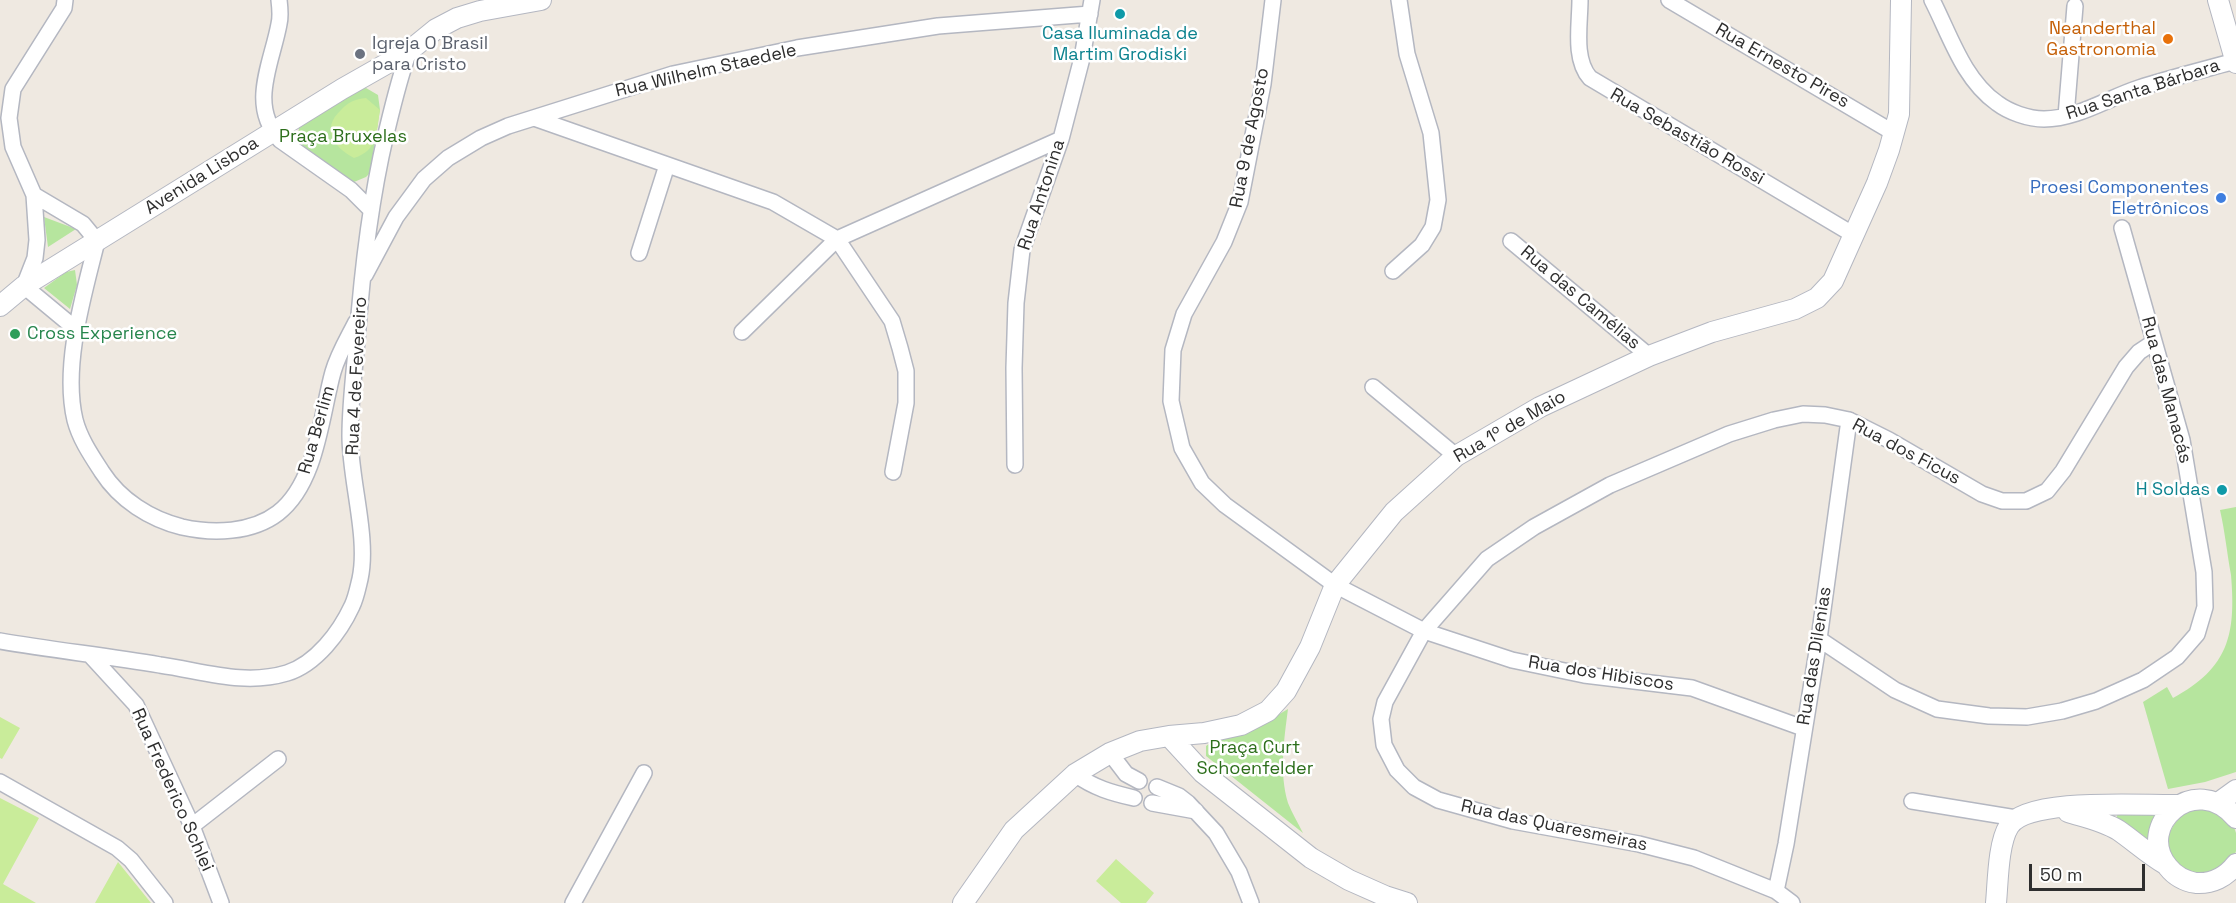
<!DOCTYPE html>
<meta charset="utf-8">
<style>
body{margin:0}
#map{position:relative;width:2236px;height:903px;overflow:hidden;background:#efe9e1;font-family:"Space Grotesk",sans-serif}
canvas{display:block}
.scale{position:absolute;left:2029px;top:864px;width:116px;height:27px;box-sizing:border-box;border:3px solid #2e2e2e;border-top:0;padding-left:8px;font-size:18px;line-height:21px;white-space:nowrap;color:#2e2e2e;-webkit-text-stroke:4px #fff;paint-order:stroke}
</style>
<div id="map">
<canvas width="2236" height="903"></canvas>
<div class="scale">50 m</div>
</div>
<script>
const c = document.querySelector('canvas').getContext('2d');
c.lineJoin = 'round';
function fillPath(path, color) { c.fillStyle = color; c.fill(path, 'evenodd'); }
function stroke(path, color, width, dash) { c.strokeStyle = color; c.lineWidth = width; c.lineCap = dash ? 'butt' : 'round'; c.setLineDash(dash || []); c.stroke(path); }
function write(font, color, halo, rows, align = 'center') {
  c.font = font + ' "Space Grotesk",sans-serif'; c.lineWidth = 5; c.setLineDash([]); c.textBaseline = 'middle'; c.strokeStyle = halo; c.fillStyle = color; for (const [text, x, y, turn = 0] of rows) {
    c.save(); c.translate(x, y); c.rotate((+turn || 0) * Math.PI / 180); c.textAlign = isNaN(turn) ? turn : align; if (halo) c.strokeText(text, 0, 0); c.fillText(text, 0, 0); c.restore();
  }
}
const green = new Path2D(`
 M366 88 378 95 380 110 370 173 366 177 354 182 347 179 301 149 298 138 299 127C315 113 345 92 366 88Z
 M44 217 76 229 48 247Z
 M75 270 77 285 70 309 44 288 66 272Z
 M2236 507V772L2205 782 2168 789 2143 702 2167 687 2173 698C2229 668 2236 634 2231 575 2227 553 2225 532 2220 510Z
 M1288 709C1284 740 1279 773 1288 803 1292 813 1298 823 1303 833L1206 756V746L1214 740 1256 728Z
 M2195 808H2206L2233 824 2236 833V851L2233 859 2205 876C2198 874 2188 873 2182 869 2155 850 2170 818 2195 808Z
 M2159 812 2151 848 2115 822 2118 813Z`);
const pitch = new Path2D(`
 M366 98 380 110C376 132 379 150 354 158 333 147 321 128 341 110 348 102 355 99 366 98Z
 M0 717 20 728 2 759 0 758Z
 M0 798 39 818 3 884 36 903H0Z
 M1116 859 1154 893 1146 903H1121L1096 881Z
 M118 862 151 903H95Z`);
const minor = new Path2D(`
 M65 0 64 8 13 89 9 118 13 147 34 195 37 240 35 258 24 286 77 330
 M279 0C280 8 281 16 279 24 272 63 248 105 280 140L351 190 370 209
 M1273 0 1263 84 1240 202 1224 242 1184 314 1173 350 1171 401 1182 448 1202 483 1225 505 1335 585 1424 631 1512 660 1584 675 1692 688 1803 728
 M1580 0C1580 24 1573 59 1590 78L1854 235
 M1669 0 1894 133
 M1932 0C1950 35 1963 79 1997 103 2009 112 2028 119 2044 119 2077 119 2108 98 2139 88 2170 78 2203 70 2235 61
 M2066 116 2075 6
 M534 118 773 202 837 239 892 321 900 348 906 371V403L893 472
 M34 195 83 224 97 241C84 294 62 365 75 420 80 439 91 455 102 472 120 500 150 519 182 527 213 534 252 533 278 513 317 483 321 415 333 372 338 354 348 338 356 322
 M1511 241 1649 356
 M639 253 667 165
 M1393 271 1422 245 1433 227 1438 200 1431 133 1407 54 1399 0
 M365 275 396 217 424 179 448 158 481 138 508 126 673 74 797 48 938 26 1090 14
 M742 332 837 239 1061 139
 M1373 387 1456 456
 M1015 465 1014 368 1016 303 1022 250 1061 139 1082 58 1092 0
 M1819 639 1895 690 1937 709 1989 716 2027 717 2062 711 2096 701 2143 680 2177 657 2197 634 2205 607 2204 572 2182 440 2122 228
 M0 641C53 650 107 656 160 665 203 671 244 686 287 673 316 664 340 632 352 606 356 598 358 587 360 579 369 538 350 480 350 436 350 405 354 373 357 341 362 271 370 202 386 134 393 105 399 79 409 51
 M91 656 136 705 192 826 221 903
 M1110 753 1126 774 1139 781
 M1075 774C1094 788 1112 793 1134 798
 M0 782 117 848 131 860 165 903
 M1157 787 1179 796 1188 803 1216 833 1239 872 1251 903
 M1912 801 2016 818
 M1152 803 1196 811
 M192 826 278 759
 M1776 891 1786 844 1819 639 1849 420
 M573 903 644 773
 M1792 903 1776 891 1694 858 1639 844 1513 821 1438 800 1414 787 1397 770 1384 745 1381 719 1385 702 1424 631 1487 559 1534 527 1610 485 1729 434 1774 420 1803 414 1825 415 1849 420 1889 440 1982 494 2002 501H2026L2047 491 2063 471 2126 367 2139 352 2154 342`);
const tertiary = new Path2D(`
 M2218 0 2236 63
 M0 306 24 286 342 89 409 51 436 29 457 18 480 11 541 0
 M1169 736 1203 773 1311 858 1349 880 1385 896 1407 903
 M2218 803 2236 790
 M2068 812C2084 817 2103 821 2118 830 2134 841 2148 854 2165 864
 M2236 818C2195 770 2134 826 2168 867 2175 876 2184 881 2196 883 2212 884 2226 877 2236 864
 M963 903 1014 830 1075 774 1110 753 1140 741 1169 736 1204 733 1241 725 1268 711 1286 691 1310 647 1335 585 1394 512 1456 456 1540 407 1649 356 1712 332 1795 309 1817 298 1833 281 1877 183 1889 150 1899 114 1901 0
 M1996 903C1998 882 1998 843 2009 826 2028 797 2143 806 2179 805`);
const markers = [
 [1120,14,6,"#0f9aa8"],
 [2168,39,6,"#e8710a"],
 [360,54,6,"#6b7280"],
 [2221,198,6,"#3f7fe0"],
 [15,334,6,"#2e9e5b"],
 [2222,490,6,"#0f9aa8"]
];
const foodNames = [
 ["Neanderthal",2156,29],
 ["Gastronomia",2156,50]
];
const cultureNames = [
 ["Casa Iluminada de",1120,34],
 ["Martim Grodiski",1120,55],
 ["H Soldas",2210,490,"right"]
];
const worshipNames = [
 ["Igreja O Brasil",372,44],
 ["para Cristo",372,65]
];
const streetNames = [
 ["Rua Ernesto Pires",1782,66,30],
 ["Rua Wilhelm Staedele",706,71,-13],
 ["Rua Santa Bárbara",2143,90,-18],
 ["Rua Sebastião Rossi",1687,137,30],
 ["Rua 9 de Agosto",1250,138,-79],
 ["Avenida Lisboa",202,176,-32],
 ["Rua Antonina",1042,195,-72],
 ["Rua das Camélias",1580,298,40],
 ["Rua 4 de Fevereiro",357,376,-87],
 ["Rua das Manacás",2166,390,75],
 ["Rua 1º de Maio",1510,427,-30],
 ["Rua Berlim",317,430,-74],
 ["Rua dos Ficus",1906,452,28],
 ["Rua das Dilenias",1815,656,-81],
 ["Rua dos Hibiscos",1601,674,9],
 ["Rua Frederico Schlei",172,790,66],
 ["Rua das Quaresmeiras",1554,826,12]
];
const parkNames = [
 ["Praça Bruxelas",343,137],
 ["Praça Curt",1255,748],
 ["Schoenfelder",1255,769]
];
const shopNames = [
 ["Proesi Componentes",2209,188],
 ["Eletrônicos",2209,209]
];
const leisureNames = [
 ["Cross Experience",27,334]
];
fillPath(green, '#b6e59e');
fillPath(pitch, '#c9ec9a');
stroke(minor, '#b4b7c1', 18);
stroke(tertiary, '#b4b7c1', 22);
stroke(minor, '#fff', 15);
stroke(tertiary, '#fff', 20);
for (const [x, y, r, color] of markers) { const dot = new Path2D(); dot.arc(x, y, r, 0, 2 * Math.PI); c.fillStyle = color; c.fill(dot); stroke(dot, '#fff', 2); }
write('18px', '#c56008', '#fff', foodNames, 'right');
write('18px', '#0d838f', '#fff', cultureNames);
write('18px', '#5b616d', '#fff', worshipNames, 'left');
write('18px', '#2e2e2e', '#fff', streetNames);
write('18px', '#2c6e1b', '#fff', parkNames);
write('18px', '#366cbe', '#fff', shopNames, 'right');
write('18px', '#27864d', '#fff', leisureNames, 'left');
</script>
